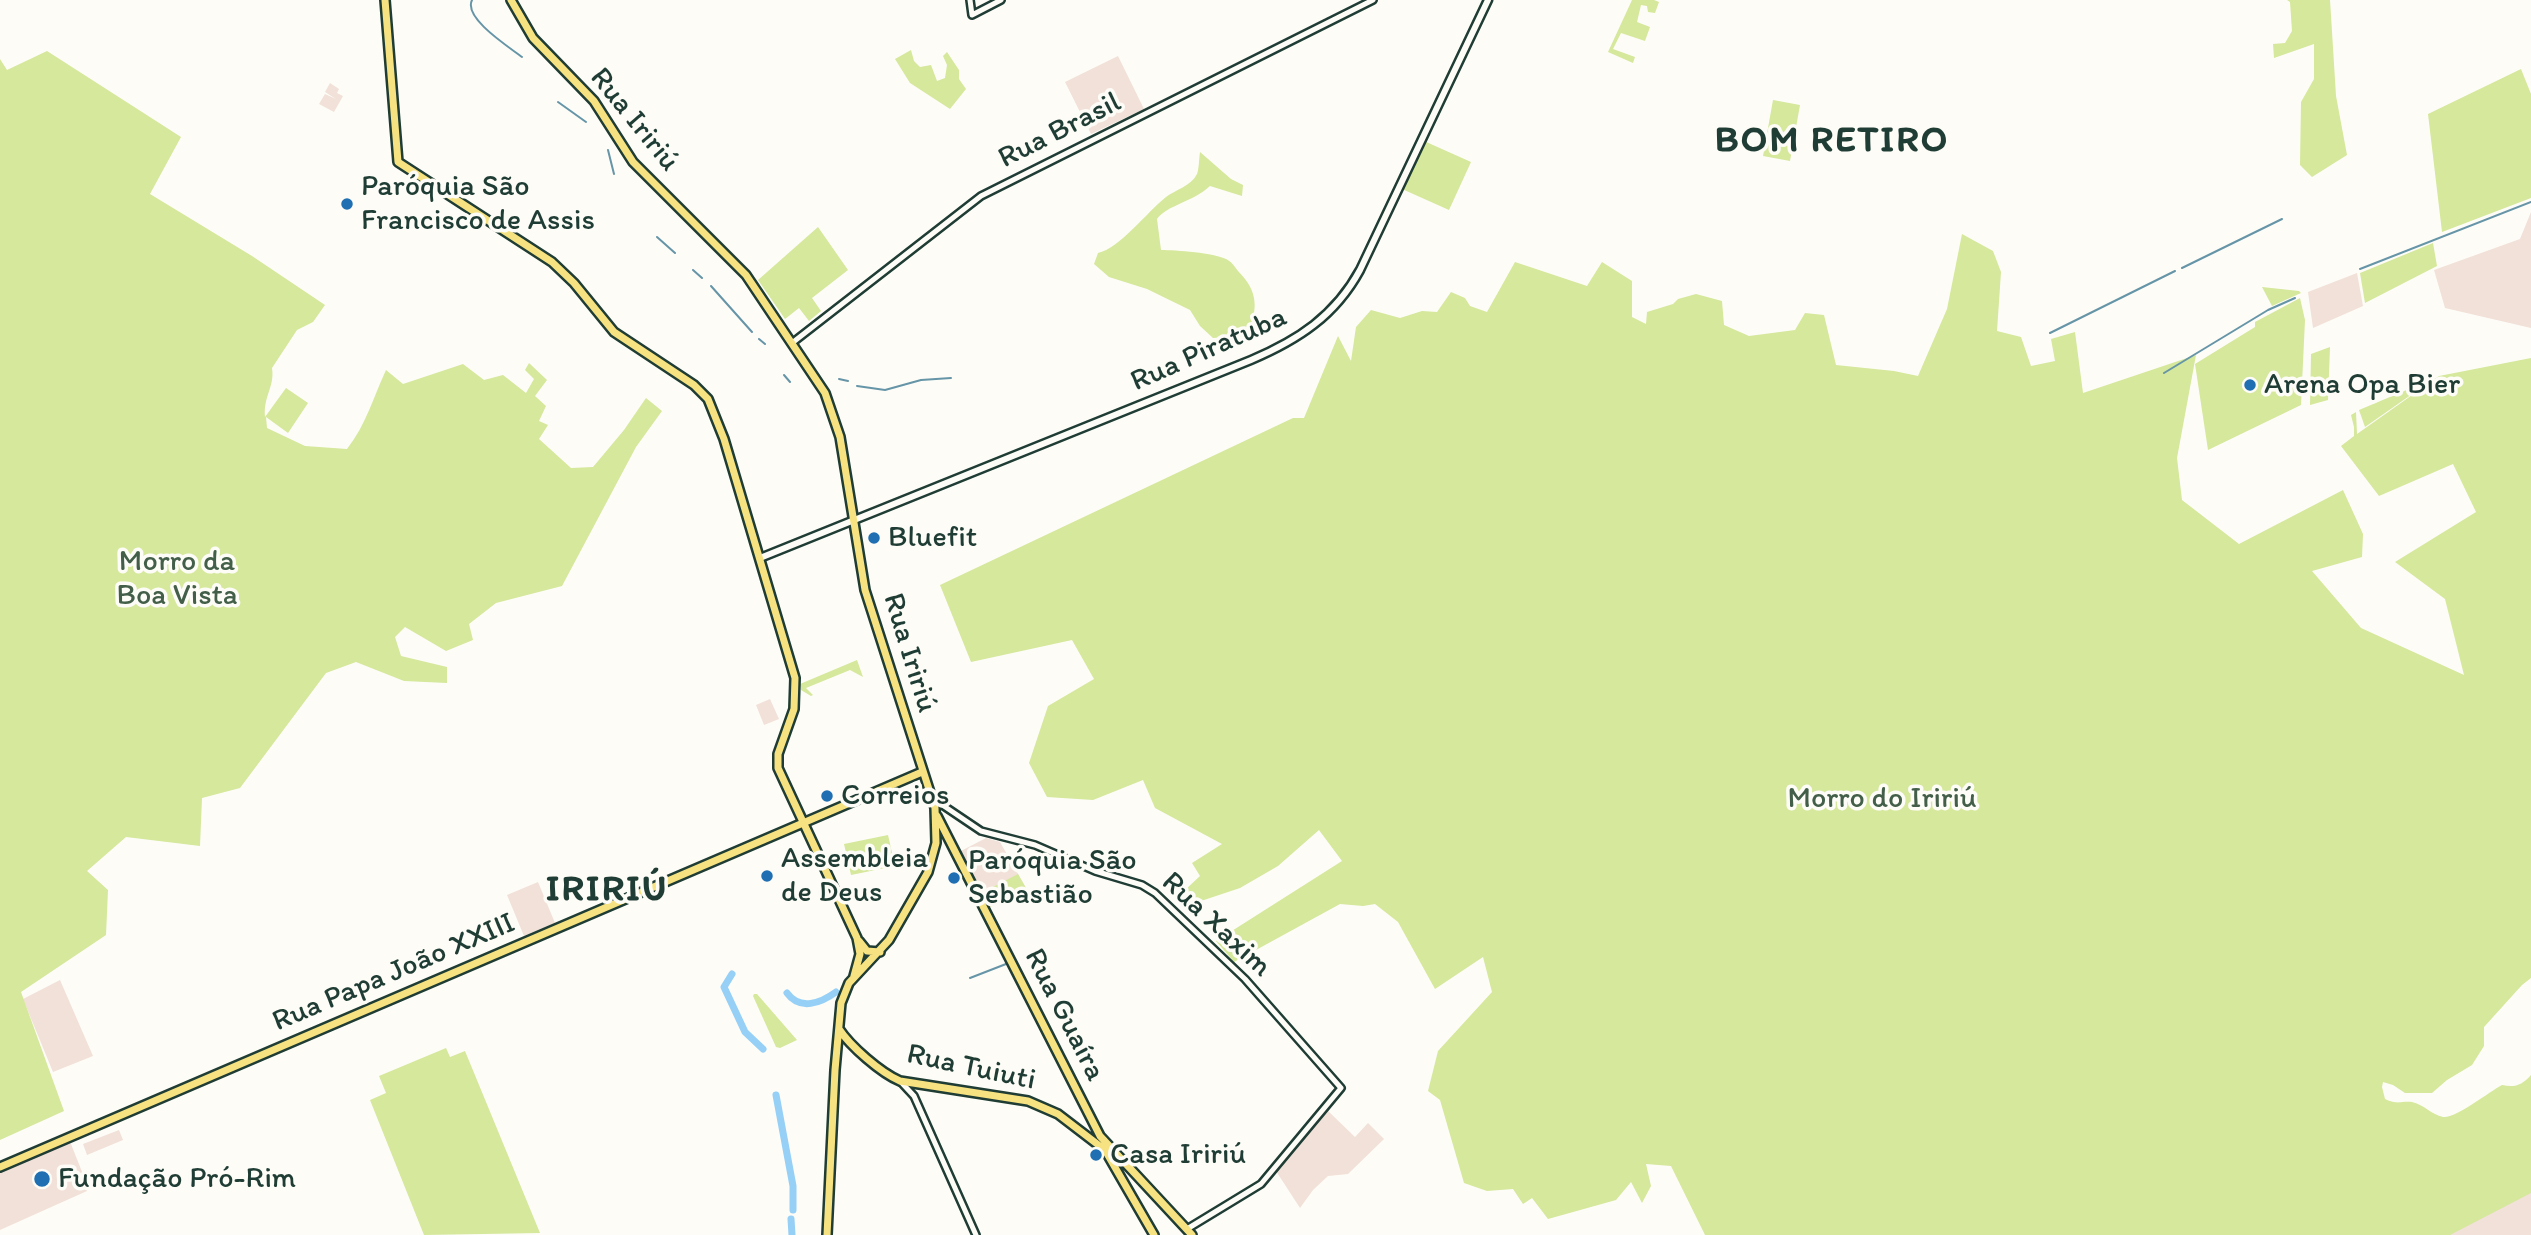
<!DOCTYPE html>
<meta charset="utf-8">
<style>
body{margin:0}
canvas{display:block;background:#fdfcf7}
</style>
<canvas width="2531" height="1235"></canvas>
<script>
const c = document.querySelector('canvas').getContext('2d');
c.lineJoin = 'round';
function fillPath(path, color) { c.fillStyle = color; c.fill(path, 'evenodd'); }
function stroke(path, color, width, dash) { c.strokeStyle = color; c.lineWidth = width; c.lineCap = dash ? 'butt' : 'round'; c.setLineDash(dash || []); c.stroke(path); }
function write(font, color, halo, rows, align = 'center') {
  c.font = font + ' Itim,sans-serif'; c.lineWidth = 7; c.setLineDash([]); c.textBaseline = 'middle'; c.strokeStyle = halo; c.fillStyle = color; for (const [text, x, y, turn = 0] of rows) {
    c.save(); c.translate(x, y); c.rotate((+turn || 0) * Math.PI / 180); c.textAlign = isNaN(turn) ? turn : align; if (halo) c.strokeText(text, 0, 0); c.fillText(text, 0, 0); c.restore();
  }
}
const built = new Path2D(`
 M1118 56 1144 109 1091 134 1065 82Z
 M330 83 339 89 337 93 343 96 334 112 319 104 325 94 336 99 325 92Z
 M2531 212V328L2445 308 2434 270 2520 239Z
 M2357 273 2363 306 2313 328 2308 292Z
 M770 699 779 719 764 725 756 705Z
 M986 838 1000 842 1026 888 988 908 959 852Z
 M538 882 555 923 524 936 507 895Z
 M60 980 93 1056 53 1072 23 999Z
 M1326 1109 1355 1137 1368 1123 1384 1139 1348 1174 1328 1176 1313 1190 1300 1208 1276 1171 1295 1151Z
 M119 1130 123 1140 87 1155 83 1144Z
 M67 1142 71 1144 88 1187 87 1191 0 1230V1170Z
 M2531 1188V1235H2443Z`);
const green = new Path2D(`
 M1632 0H1654L1659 2 1655 13 1648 12 1647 6 1641 5 1637 22 1650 27 1645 41 1621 33 1613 49 1635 57 1633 63 1608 52Z
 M2287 0H2330L2336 96 2347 155 2312 177 2300 165 2301 102 2314 79V44L2274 58 2273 44 2285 43 2292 31 2290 2Z
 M911 50 914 61 920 67 931 65 937 81 945 78 947 65 943 56 947 52 959 70V79L966 89 950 109 910 83 895 59Z
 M47 51 181 137 150 194 252 256 325 305 313 322 297 330 272 368C275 387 263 396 265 417L286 388 308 403 288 433 266 417 267 428 305 446 347 449C366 425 373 398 386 370L403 384 463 364 484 380 503 375 526 393 534 379 525 370 529 363 547 380 535 396 546 406 539 421 548 425 539 439 571 468 593 467 624 430 646 398 662 411 636 447 562 586 496 603 469 624 473 640 446 651 405 627 395 637 401 656 447 667V683L404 681 356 662 326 673 240 788 202 798 200 846 126 837 87 871 108 890 106 935 21 992 64 1111 0 1140V59L7 70Z
 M2521 69 2531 94V198L2442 232 2428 114Z
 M1773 100 1800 105 1790 161 1763 156Z
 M1424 141 1471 162 1449 210 1402 189Z
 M1200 152 1231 179 1243 185 1242 196 1210 186C1193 202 1167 205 1157 219L1161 250C1176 250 1214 253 1226 259 1231 261 1235 267 1238 271 1259 292 1258 309 1247 336L1213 338 1200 326 1190 310 1147 289 1109 277 1094 264 1098 253C1119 249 1148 211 1166 197 1175 190 1191 186 1197 174 1199 169 1199 159 1200 152Z
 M818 227 848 270 812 298 821 311 809 321 799 308 785 319 758 280Z
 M1962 234 1993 251 2001 272 1997 331 2021 337 2031 366 2055 361 2051 339 2075 332 2083 393 2196 355 2177 458 2182 500 2239 544 2343 490 2363 534 2362 557 2312 571 2361 628 2464 675 2445 599 2395 562 2476 512 2453 464 2379 496 2341 446 2354 436V427L2351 415 2356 412 2357 434 2439 376 2531 358V978L2522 985 2484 1027V1046L2472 1065 2447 1080 2432 1093H2405L2393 1085 2383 1082 2382 1087 2385 1099C2398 1105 2400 1101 2412 1102 2423 1104 2432 1115 2443 1117 2455 1119 2489 1092 2502 1085 2515 1088 2522 1085 2531 1075V1193L2450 1235H1705L1671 1166 1646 1164 1651 1186 1642 1203 1631 1182 1616 1200 1548 1219 1532 1198 1523 1204 1513 1189 1487 1191 1464 1183 1440 1100 1428 1091 1438 1051 1492 992 1483 957 1435 989 1398 922 1375 904 1363 906 1340 904 1234 962 1216 941 1342 861 1319 830 1278 866 1240 888 1189 905 1184 891 1200 876 1192 863 1222 844 1155 808 1143 780 1093 800 1047 797 1029 763 1048 706 1094 679 1072 640 971 662 940 585 1293 418H1304L1338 336 1351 361 1356 327 1371 310 1400 318 1422 311 1437 312 1451 292 1465 298 1470 306 1487 312 1515 262 1587 286 1602 262 1632 281V317L1646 324 1647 312 1673 304 1678 299 1696 294 1722 301 1724 325 1749 336 1795 330 1805 313 1824 315 1836 365 1894 371 1918 376 1947 309Z
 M2433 243 2437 266 2365 303 2360 273Z
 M2262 287 2299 291 2301 293 2272 306Z
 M2300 298 2305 320 2301 405 2208 450 2195 364 2255 327V322Z
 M2330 347 2328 400 2310 405 2311 354Z
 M2435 378 2365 427 2359 410Z
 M857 660 863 677 850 670 806 688 813 695 811 696 801 690 800 684Z
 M888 835 895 866 851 875 844 844Z
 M1018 874 1026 888 988 908 981 893Z
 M754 994H757L797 1040 780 1048 776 1047 753 996Z
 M446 1048 450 1057 465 1051 540 1233 424 1235 370 1100 386 1093 379 1076Z`);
const stream = new Path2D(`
 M472 0C463 18 509 47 522 57
 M558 102 586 122
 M608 150 614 174
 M657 237 675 253
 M2182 268 2282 219
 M2360 269 2531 202
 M693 270 702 278
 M711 286 752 332
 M2050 333 2175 271
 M759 339 765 344
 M2164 373 2268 310 2295 298
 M784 375 790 382
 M839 379 848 381
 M857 386 885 390 921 380 951 378
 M970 978 1006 964`);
const river = new Path2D(`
 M732 974 724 987 745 1032 763 1049
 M787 993C800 1011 821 1003 836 992
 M776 1095 793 1186V1210
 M791 1219 792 1235`);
const tertiary = new Path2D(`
 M970 0 972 15 1001 0
 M792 343 981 196 1373 0
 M932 798 981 831 1035 845 1095 871 1142 885 1155 893 1245 979 1341 1088 1261 1184 1187 1229
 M901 1082 914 1096 976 1235`);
const secondary = new Path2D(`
 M760 558 1251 360C1298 340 1335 316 1360 270L1488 0`);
const primary = new Path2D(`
 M385 0 398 162 552 262 574 283 614 332 694 385 708 399 724 439 795 678 794 709 778 754V768L857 938 860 954 854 976
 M511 0 533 38 594 101 633 162 746 275 825 393 840 437 865 590 935 808 936 843 928 872 889 940 849 983 841 1003 835 1070 827 1235
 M937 816 1100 1136 1192 1235
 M859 941 867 951 880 952
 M839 1029C850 1046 881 1073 900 1081L1028 1101 1058 1114 1105 1150 1154 1235
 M0 1167 922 772`);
const markers = [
 [347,204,7,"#1f6fb2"],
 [2250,385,7,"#1f6fb2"],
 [874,538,7,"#1f6fb2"],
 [827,796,7,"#1f6fb2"],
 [767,876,7,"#1f6fb2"],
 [954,878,7,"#1f6fb2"],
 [1096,1155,7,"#1f6fb2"],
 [42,1179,9,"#1f6fb2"]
];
const streetNames = [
 ["Rua Iririú",634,120,51],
 ["Rua Brasil",1060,131,-27],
 ["Rua Piratuba",1209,350,-24],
 ["Rua Iririú",909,653,73],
 ["Rua Xaxim",1216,925,43],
 ["Rua Papa João XXIII",394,973,-23],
 ["Rua Guaíra",1064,1015,63],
 ["Rua Tuiuti",971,1068,12]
];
const poiNames = [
 ["Paróquia São",361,187],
 ["Francisco de Assis",361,221],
 ["Arena Opa Bier",2264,385],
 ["Bluefit",888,538],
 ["Correios",841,796],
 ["Assembleia",781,859],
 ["de Deus",781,893],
 ["Paróquia São",968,861],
 ["Sebastião",968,895],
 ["Casa Iririú",1110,1155],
 ["Fundação Pró-Rim",58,1179]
];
const parkNames = [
 ["Morro da",177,562],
 ["Boa Vista",177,596],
 ["Morro do Iririú",1882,799]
];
const districtNames = [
 ["BOM RETIRO",1832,142],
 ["IRIRIÚ",607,891]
];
fillPath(built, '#f2e1d8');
fillPath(green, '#d5e89c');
stroke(stream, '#6695a8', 2);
stroke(river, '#96d0f6', 7);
stroke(tertiary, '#1f3d34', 10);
stroke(secondary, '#1f3d34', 11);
stroke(primary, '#1f3d34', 12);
stroke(tertiary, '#fdfcf7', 5);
stroke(secondary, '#fdfcf7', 6);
stroke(primary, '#f7e281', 7);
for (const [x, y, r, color] of markers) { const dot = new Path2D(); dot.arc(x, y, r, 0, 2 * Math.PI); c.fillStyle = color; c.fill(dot); stroke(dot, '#fdfcf7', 2.5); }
write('30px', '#1f3d34', '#fdfcf7', streetNames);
write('30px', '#1f3d34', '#fdfcf7', poiNames, 'left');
write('30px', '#435f49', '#fdfcf7', parkNames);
c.letterSpacing = '2px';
write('bold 37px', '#1f3d34', '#fdfcf7', districtNames);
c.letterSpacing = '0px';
</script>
